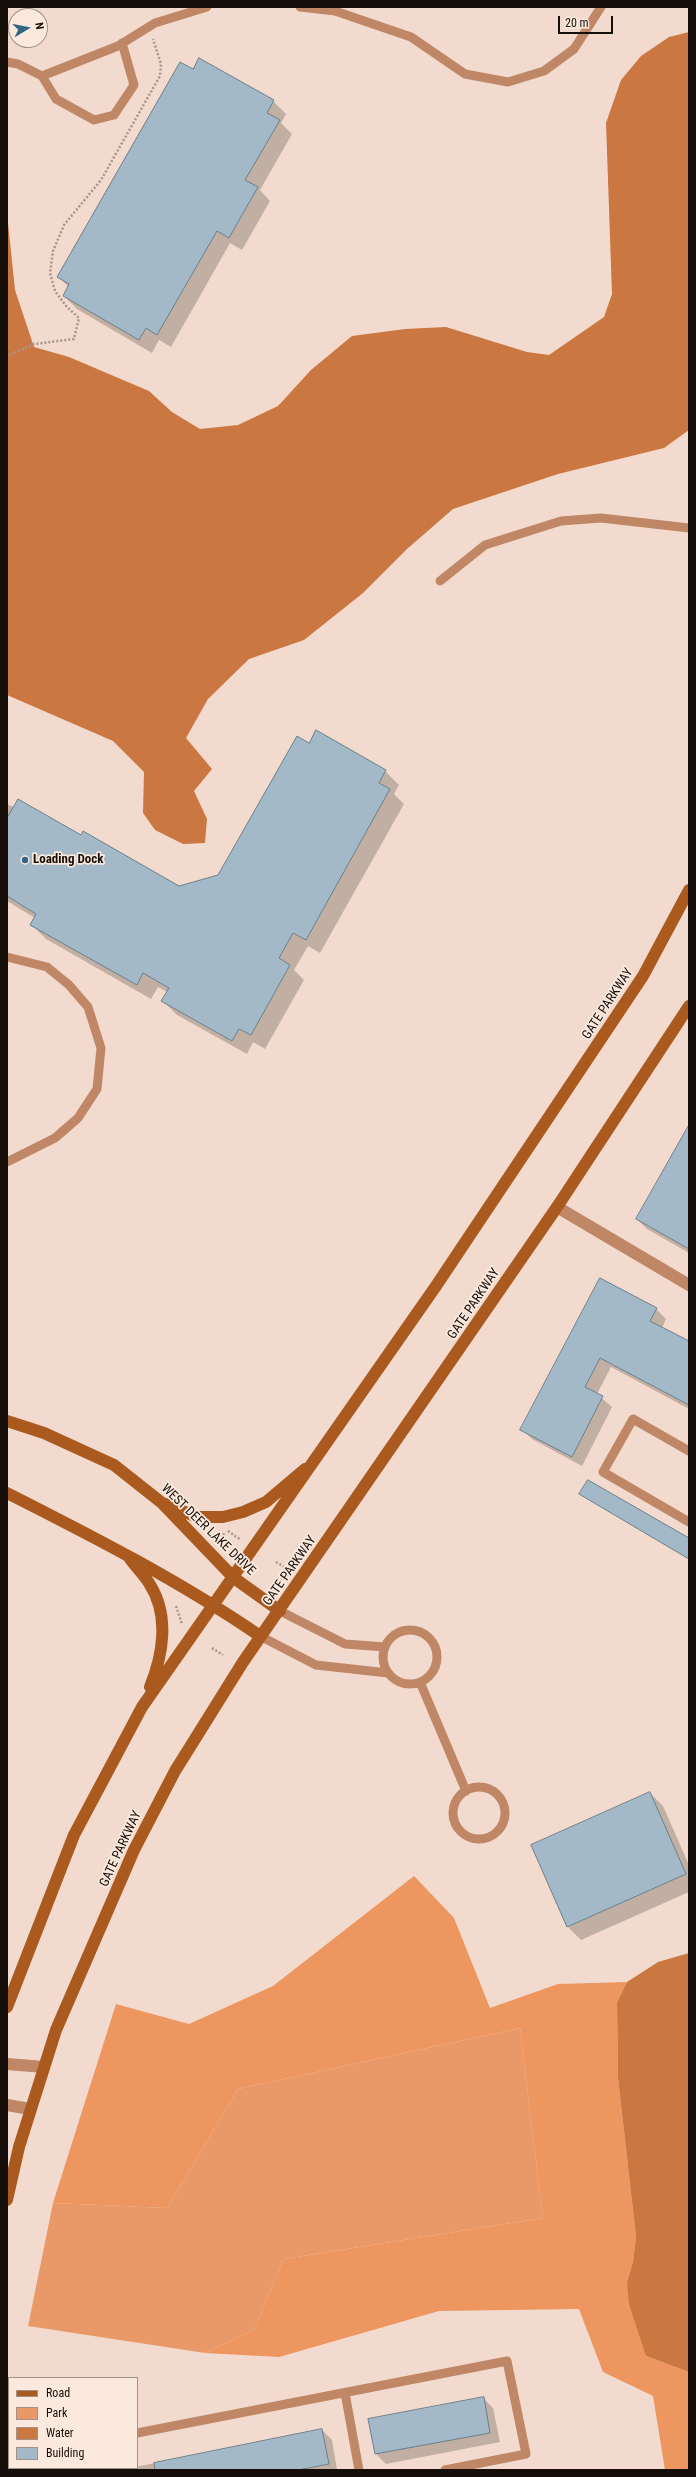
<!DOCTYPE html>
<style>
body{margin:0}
#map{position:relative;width:696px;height:2477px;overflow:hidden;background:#f2dbce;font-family:"Roboto Condensed",sans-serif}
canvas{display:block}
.frame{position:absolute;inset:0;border:8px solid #150e09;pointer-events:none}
.legend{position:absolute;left:8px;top:2377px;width:130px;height:92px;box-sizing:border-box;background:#fce9de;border:1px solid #a09189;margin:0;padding:5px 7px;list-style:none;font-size:12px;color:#150e09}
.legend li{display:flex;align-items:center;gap:8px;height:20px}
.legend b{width:20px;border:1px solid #a09189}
.north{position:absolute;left:8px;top:8px;width:40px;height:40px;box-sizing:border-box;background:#fce9de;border:1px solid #a09189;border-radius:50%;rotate:80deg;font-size:11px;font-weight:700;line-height:16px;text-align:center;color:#150e09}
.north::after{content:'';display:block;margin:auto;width:14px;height:18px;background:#326682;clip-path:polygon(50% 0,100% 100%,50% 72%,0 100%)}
.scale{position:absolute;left:558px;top:16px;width:55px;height:18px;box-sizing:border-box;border:2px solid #150e09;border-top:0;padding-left:5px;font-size:12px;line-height:14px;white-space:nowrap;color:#150e09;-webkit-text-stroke:3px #fce9de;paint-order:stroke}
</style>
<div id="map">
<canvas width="696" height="2477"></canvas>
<div class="frame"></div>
<ul class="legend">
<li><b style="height:5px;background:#aa591f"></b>Road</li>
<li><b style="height:11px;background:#e99968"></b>Park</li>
<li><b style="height:11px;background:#cb7741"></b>Water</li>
<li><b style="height:11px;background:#a3b9c7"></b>Building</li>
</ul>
<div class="north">N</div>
<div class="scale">20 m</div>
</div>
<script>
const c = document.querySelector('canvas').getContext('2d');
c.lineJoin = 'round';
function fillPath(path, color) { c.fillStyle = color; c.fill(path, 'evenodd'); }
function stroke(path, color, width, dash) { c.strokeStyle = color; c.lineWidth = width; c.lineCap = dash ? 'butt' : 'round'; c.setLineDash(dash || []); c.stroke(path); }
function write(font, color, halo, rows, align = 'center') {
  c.font = font + ' "Roboto Condensed",sans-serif'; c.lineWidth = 3.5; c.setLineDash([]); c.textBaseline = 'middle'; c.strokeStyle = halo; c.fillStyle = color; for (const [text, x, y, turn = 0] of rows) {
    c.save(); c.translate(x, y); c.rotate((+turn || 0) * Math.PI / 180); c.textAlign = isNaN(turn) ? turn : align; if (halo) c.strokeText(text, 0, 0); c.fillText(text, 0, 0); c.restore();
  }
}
const green = new Path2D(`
 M520 2028 543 2218 284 2259 254 2330 205 2353 28 2326 53 2203 167 2208 238 2089Z`);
const forest = new Path2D(`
 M414 1876 454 1918 490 2008 558 1984 627 1982 617 2002 618 2078 636 2237 633 2262 627 2282 646 2356 689 2372V2470H665L653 2396 603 2372 579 2309 439 2311 279 2357 205 2353 254 2330 284 2259 543 2218 520 2028 238 2089 167 2208 53 2203 116 2004 189 2024 273 1986Z`);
const water = new Path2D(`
 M689 32V430L664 448 558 474 453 509 407 549 363 593 304 640 249 659 208 699 186 738 212 769 194 791 207 819 205 843 183 844 155 830 143 813 144 772 113 741 7 695V213L15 290 34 347 69 357 149 391 172 412 200 429 238 425 278 406 311 370 352 336 405 329 446 327 527 352 549 355 604 317 612 294 606 123 621 80 641 56 669 37Z
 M689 1953V2372L646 2356 629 2304 627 2282 633 2262 636 2237 618 2078 617 2002 627 1982 658 1962Z`);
const shadow = new Path2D(`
 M193 71 273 101 286 114 281 123 292 134 260 190 270 201 242 250 230 243 171 347 159 340 152 353 77 309 64 296 69 287 58 277Z
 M309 745 385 771 399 785 394 794 404 804 320 953 308 946 294 970 304 980 265 1049 253 1042 247 1054 177 1015 163 1001 167 992 158 987 151 999 46 939 32 925 35 918 7 901V804L82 836 179 887 219 876Z
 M689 1127V1253L647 1229 637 1219Z
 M600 1279 656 1309 666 1319 662 1328 689 1342V1409L611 1367 597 1394 612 1407 582 1466 532 1439 522 1429Z
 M650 1793 663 1806 689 1865V1892L581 1940 568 1927 532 1845Z
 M483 2398 493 2408 500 2442 386 2464 376 2454Z
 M322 2430 332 2440 337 2470H120Z`);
const building = new Path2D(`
 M199 58 274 100 267 113 280 120 245 180 258 187 229 238 217 231 157 335 146 328 139 340 63 296 69 284 57 277 180 62 193 69Z
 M316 730 386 770 379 783 390 789 306 940 293 933 279 958 290 965 251 1035 239 1029 232 1041 161 1001 169 988 143 973 137 985 30 925 36 914 7 896V818L18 799 81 835 83 831 179 886 218 875 297 736 309 743Z
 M689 1125V1249L636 1219Z
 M600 1278 657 1308 650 1321 689 1341V1405L600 1358 585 1387 603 1396 572 1457 520 1430Z
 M588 1480 689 1538V1559L579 1494Z
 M650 1792 686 1874 567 1927 531 1845Z
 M484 2397 490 2433 375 2454 368 2419Z
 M322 2429 329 2464 298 2470H155L154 2463Z`);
const path = new Path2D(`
 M7 356 34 344 74 339 79 318 66 306 55 291 50 273 53 251 64 225 101 180 160 76 161 64 153 39
 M228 1531 241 1540
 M219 1542 225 1532
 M276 1562 289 1570
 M176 1606 182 1624
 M212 1648 223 1655`);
const lane = new Path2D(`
 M300 7 335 11 411 37 465 74 508 82 544 71 574 49 601 7
 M7 62 18 64 42 76 118 46 155 23 207 7
 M42 76 56 99 94 120 114 115 134 85 122 43
 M440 581 485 545 561 521 601 518 689 528
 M7 957 47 967 69 985 88 1007 101 1048 97 1089 78 1118 55 1138 7 1162
 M689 1451 633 1419 603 1472 689 1522
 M280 1611 345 1644 385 1647
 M383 1657a27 27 0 1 1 54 0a27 27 0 1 1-54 0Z
 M260 1636 316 1665 388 1673
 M420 1682 466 1791
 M453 1813a26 26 0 1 1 52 0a26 26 0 1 1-52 0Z
 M345 2393 359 2470
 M7 2407H9
 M137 2433 507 2361 526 2454 445 2470
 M40 2470 41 2468`);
const street = new Path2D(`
 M557 1207 689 1285
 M7 2064 44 2067
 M7 2105 30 2109`);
const secondary = new Path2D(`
 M7 1421 44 1433 114 1465 162 1503 234 1578 280 1611
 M7 1493C94 1537 180 1581 260 1636
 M166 1504 197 1517H223L243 1512 266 1502 305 1469
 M130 1559C136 1567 144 1575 149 1583 170 1615 163 1655 150 1687
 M7 2007 74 1835 142 1707 436 1286 643 976 689 890
 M7 2200 19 2147 56 2030 134 1850 175 1771 243 1662 557 1207 689 1006`);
const markers = [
 [25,860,4,"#326682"]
];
const poiNames = [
 ["Loading Dock",33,860]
];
const streetNames = [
 ["GATE PARKWAY",608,1004,-57],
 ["GATE PARKWAY",474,1304,-56],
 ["WEST DEER LAKE DRIVE",208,1530,44],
 ["GATE PARKWAY",290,1571,-55],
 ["GATE PARKWAY",121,1849,-65]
];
fillPath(green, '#e99968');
fillPath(forest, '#ed9660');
fillPath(water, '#cb7741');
fillPath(shadow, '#0003');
fillPath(building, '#a3b9c7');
stroke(building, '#697f8b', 1);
stroke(path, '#a6958b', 2.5, [2, 2]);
stroke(lane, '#bf8766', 9);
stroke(street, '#bf8766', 12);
stroke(secondary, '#aa591f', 12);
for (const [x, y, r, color] of markers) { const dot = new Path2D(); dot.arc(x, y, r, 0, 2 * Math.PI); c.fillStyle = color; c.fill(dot); stroke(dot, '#fce9de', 1.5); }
write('bold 13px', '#150e09', '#fce9de', poiNames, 'left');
write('13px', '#150e09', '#fce9de', streetNames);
</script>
